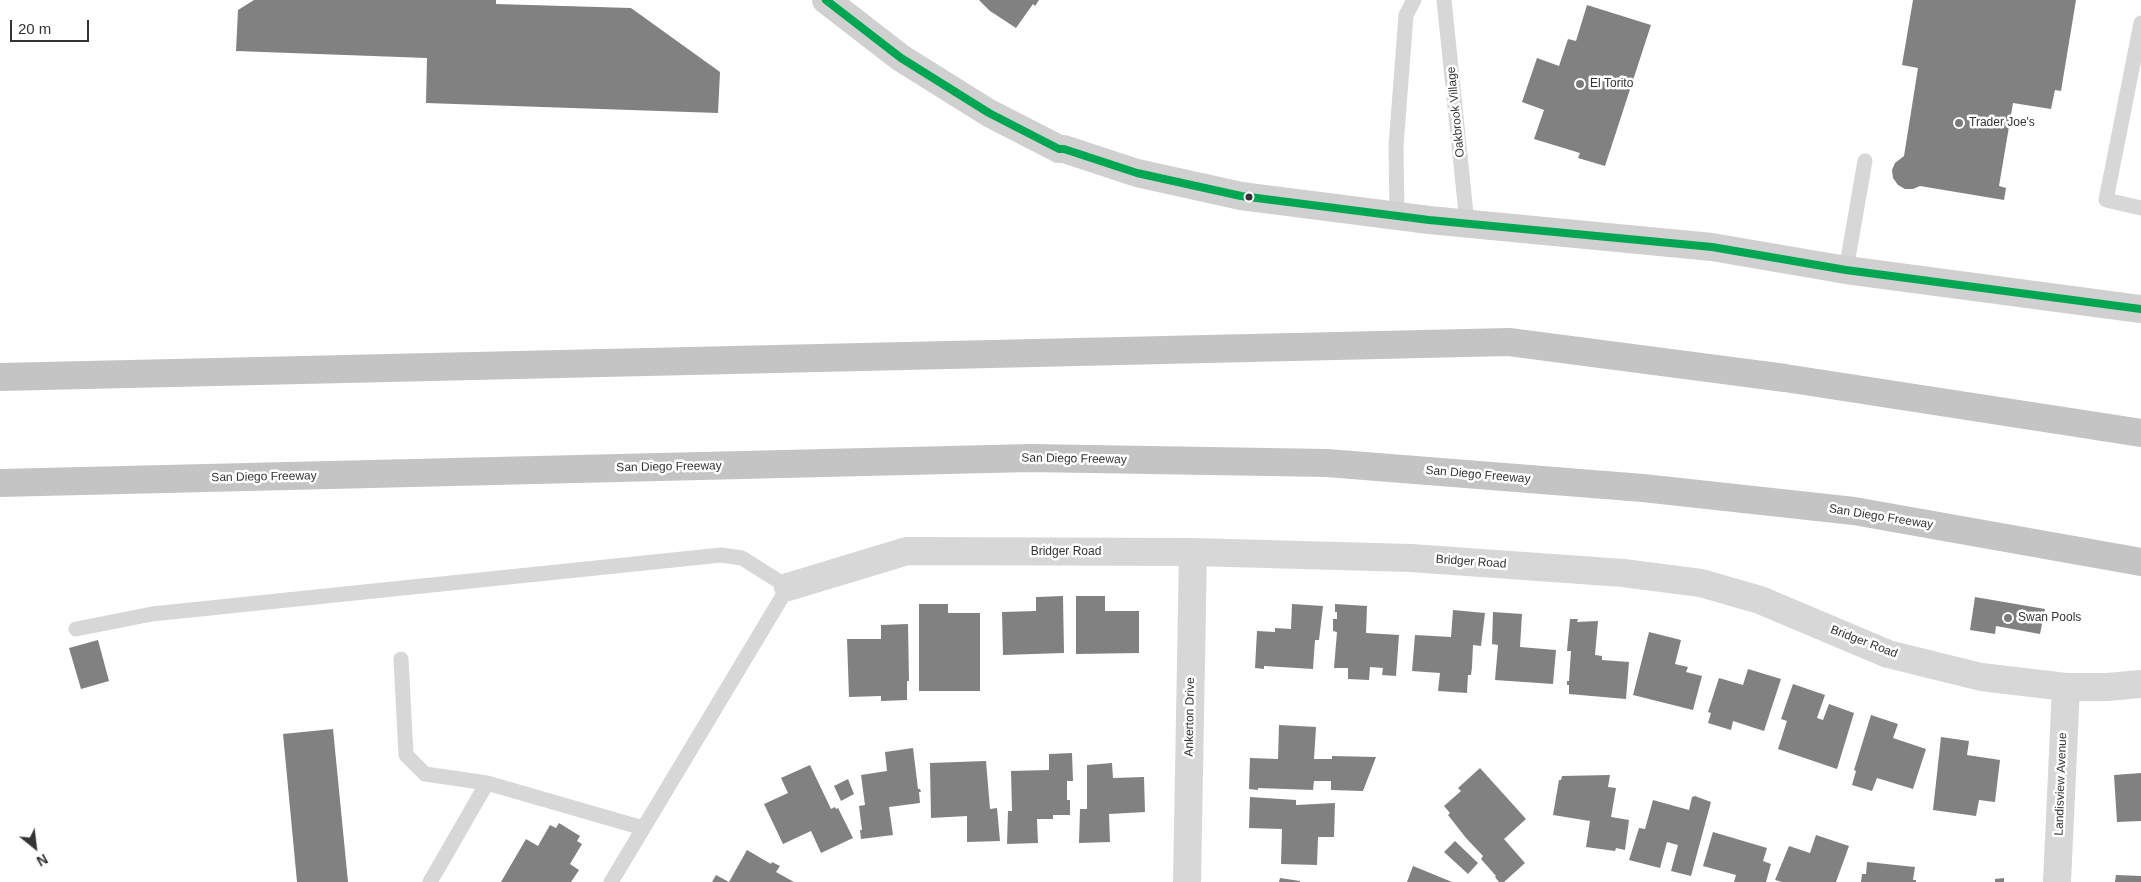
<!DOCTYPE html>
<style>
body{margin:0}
#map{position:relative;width:2141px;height:882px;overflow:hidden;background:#fff;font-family:Arial,sans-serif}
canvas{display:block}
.north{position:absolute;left:10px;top:822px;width:50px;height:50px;-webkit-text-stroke:4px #fff;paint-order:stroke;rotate:151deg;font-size:14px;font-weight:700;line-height:20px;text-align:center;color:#333}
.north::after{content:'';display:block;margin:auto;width:18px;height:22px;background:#333;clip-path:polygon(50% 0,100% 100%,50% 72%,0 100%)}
.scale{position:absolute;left:10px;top:20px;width:79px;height:22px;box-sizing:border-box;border:2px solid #333;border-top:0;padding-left:6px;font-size:15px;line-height:18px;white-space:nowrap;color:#333;-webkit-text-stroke:4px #fff;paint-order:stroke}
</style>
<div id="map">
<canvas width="2141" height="882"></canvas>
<div class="north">N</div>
<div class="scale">20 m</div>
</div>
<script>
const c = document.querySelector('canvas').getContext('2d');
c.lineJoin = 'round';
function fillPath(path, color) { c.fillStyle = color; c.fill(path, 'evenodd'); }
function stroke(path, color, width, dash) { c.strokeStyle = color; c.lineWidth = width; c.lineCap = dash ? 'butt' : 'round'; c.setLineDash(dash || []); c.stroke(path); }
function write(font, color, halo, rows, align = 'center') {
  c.font = font + ' Arial,sans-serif'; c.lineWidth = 5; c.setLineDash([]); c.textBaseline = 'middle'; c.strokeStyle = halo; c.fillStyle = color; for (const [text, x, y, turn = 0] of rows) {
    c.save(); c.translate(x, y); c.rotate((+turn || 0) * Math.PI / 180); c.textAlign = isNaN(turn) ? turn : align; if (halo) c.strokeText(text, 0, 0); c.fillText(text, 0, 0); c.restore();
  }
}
const building = new Path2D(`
 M254 0H496V4L631 8 720 72 718 113 426 103 427 58 236 51 238 10Z
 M979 0H1039L1035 6 1033 4 1016 28 990 11Z
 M1913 0H2076L2061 91 2055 90 2051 109 2013 103 1999 186 2006 188 2004 200 1920 186 1913 189H1905L1898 185 1893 178 1892 170 1895 163 1904 156 1918 68 1902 65Z
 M1587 5 1651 25 1605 166 1578 158 1580 153 1534 139 1544 110 1522 102 1537 58 1559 66 1568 39 1576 41Z
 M1063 596 1064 653 1003 655 1002 612 1036 611V597Z
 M1076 596H1105V611H1139V653L1076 654Z
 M1975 597 2045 609 2040 634 1996 626 1995 634 1970 630Z
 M919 604H948V613H980V691H919Z
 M1292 604 1323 606 1319 640H1315L1313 669 1264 666V669L1255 668 1257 631 1275 632V628L1291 629Z
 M1335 604 1367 606 1366 633 1399 635 1396 676 1382 675 1383 668 1370 667 1369 680 1348 679V668H1334L1337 632 1333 631V619H1337V612H1335Z
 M1453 610 1485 613 1481 646 1473 645 1472 667 1471 675H1468L1467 693 1438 691 1440 673 1412 671 1415 635 1451 637Z
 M1493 612 1522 614 1520 647 1556 650 1553 684 1495 680 1498 645 1492 644Z
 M1570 619H1578L1577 622 1598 621 1595 655 1602 656V660L1629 662 1626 699 1569 694V685H1567V681H1569L1571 651H1567Z
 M908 624 909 681H907V700L881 701V696L849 697 847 639H881V625Z
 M1649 632 1681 640 1675 664 1688 667 1686 672 1702 676 1693 710 1633 695Z
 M98 640 109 681 81 689 69 648Z
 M1748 669 1781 679 1764 731 1733 721 1731 730 1708 723 1711 713 1708 712 1719 678 1743 685Z
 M1793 684 1825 695 1817 718 1823 720 1829 704 1854 713 1837 769 1778 749 1787 721 1781 719Z
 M1871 715 1898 724 1893 738 1926 749 1913 789 1877 778 1872 791 1852 785 1856 771 1854 770Z
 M1279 725 1316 727 1314 759H1332V756L1376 757 1363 791 1331 790V781H1314L1313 790 1258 788V790L1249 789 1250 758 1278 759Z
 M333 729 348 882H297L283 734Z
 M1941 737 1969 741 1967 755 2000 760 1995 802 1979 800 1976 816 1933 810Z
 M913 748 918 789H920L921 792H919L920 803 889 807 893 835 861 839 860 830H862L859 806 865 805 861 775 887 771 885 752Z
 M1072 753 1073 781H1067V800H1070V815H1053V819H1037L1038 843 1007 844 1008 811H1012L1011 771 1049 770V754Z
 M986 761 990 809 997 808 1000 841 967 842V816L931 818 930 763Z
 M1112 763 1113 778 1144 777 1145 812 1109 814 1110 842 1079 843 1080 809H1087V765Z
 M810 765 831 809 835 807 836 809 838 808 853 838 821 853 811 831 783 844 764 804 788 793 781 778Z
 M1480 768 1526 819 1504 839 1525 863 1504 882H1499L1495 877 1496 876 1481 859 1483 856 1466 838 1448 815 1450 813 1444 806 1461 791 1458 788Z
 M2141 773V821L2117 822 2114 775Z
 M1610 775 1608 787 1616 788 1611 817 1629 820 1625 850 1616 848 1615 851 1586 847 1590 821 1553 815 1559 780H1561L1562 776Z
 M848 779 854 794 841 801 834 786Z
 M1695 796 1711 802 1691 876 1671 871 1678 845 1667 842 1660 868 1629 860 1639 828 1645 829 1653 800 1689 810 1692 797Z
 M1250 797 1296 800V805L1335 803 1334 837H1318L1317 865 1281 864 1282 829 1249 828Z
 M559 823 580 836 577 841 582 844 570 864 579 870 571 882H501L526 839 538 846 550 825 556 828Z
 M1713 832 1767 848 1763 861 1771 864 1766 882H1734L1736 875 1703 866Z
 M1816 835 1849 846 1836 882H1782L1775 880 1789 846 1810 853Z
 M1455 841 1478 863 1468 874 1444 852Z
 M747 850 771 864 772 862 780 866 776 872 794 882H729Z
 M1867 862 1915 867 1913 880H1916V882H1861L1862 874H1866Z
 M1413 866 1452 882H1407Z
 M716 875 729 882H712Z
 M2116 875 2141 876V882H2115Z
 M1280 878 1300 881V882H1279Z
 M2004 878V882H1995V879Z`);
const service = new Path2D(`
 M1444 0 1467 223
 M2141 23 2106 200 2141 208
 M1397 215 1396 146 1406 15 1414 0
 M1846 270 1865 161
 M76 629 152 614 721 555 742 558 788 587 611 882
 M401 659 406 755 425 774 487 783
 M430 882 487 783 643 828`);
const minor = new Path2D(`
 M788 587 907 551 1193 552 1411 558 1623 573 1701 583 1760 600 1888 654 1981 677 2066 687H2107L2141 684
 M1187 882 1193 552
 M2057 882 2066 687`);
const secondary = new Path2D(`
 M826 0 901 58 989 113 1059 149H1064L1137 173 1241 196 1429 220 1712 247 1846 270 2141 309`);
const motorway = new Path2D(`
 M0 377 1509 342 1785 378 2141 433
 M0 483 1031 458 1327 463 1643 488 1854 511 2141 562`);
const bus1 = new Path2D(`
 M826 0 901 58 989 113 1059 149H1064L1137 173 1241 196 1429 220 1712 247 1846 270 2141 309`);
const markers = [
 [1580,84,5,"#7a7a7a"],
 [1959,123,5,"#7a7a7a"],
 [1249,197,4.5,"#333"],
 [2008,618,5,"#7a7a7a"]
];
const poiNames = [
 ["El Torito",1590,84],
 ["Trader Joe's",1969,123],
 ["Swan Pools",2018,618]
];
const streetNames = [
 ["Oakbrook Village",1456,112,-96],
 ["San Diego Freeway",1074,459,1],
 ["San Diego Freeway",669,467,-1],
 ["San Diego Freeway",1478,475,5],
 ["San Diego Freeway",264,477,-1],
 ["San Diego Freeway",1881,517,9],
 ["Bridger Road",1066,552],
 ["Bridger Road",1471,562,4],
 ["Bridger Road",1864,642,21],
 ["Ankerton Drive",1190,717,-89],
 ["Landisview Avenue",2061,784,-88]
];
fillPath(building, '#818181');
stroke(service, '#d7d7d7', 15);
stroke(minor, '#d7d7d7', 28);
stroke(secondary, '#d0d0d0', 28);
stroke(motorway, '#c4c4c4', 28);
stroke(bus1, '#00a651', 8);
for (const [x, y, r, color] of markers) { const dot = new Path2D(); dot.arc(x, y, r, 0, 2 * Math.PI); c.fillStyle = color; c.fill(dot); stroke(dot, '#fff', 2); }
write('12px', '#333', '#fff', poiNames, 'left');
write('12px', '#333', '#fff', streetNames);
</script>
